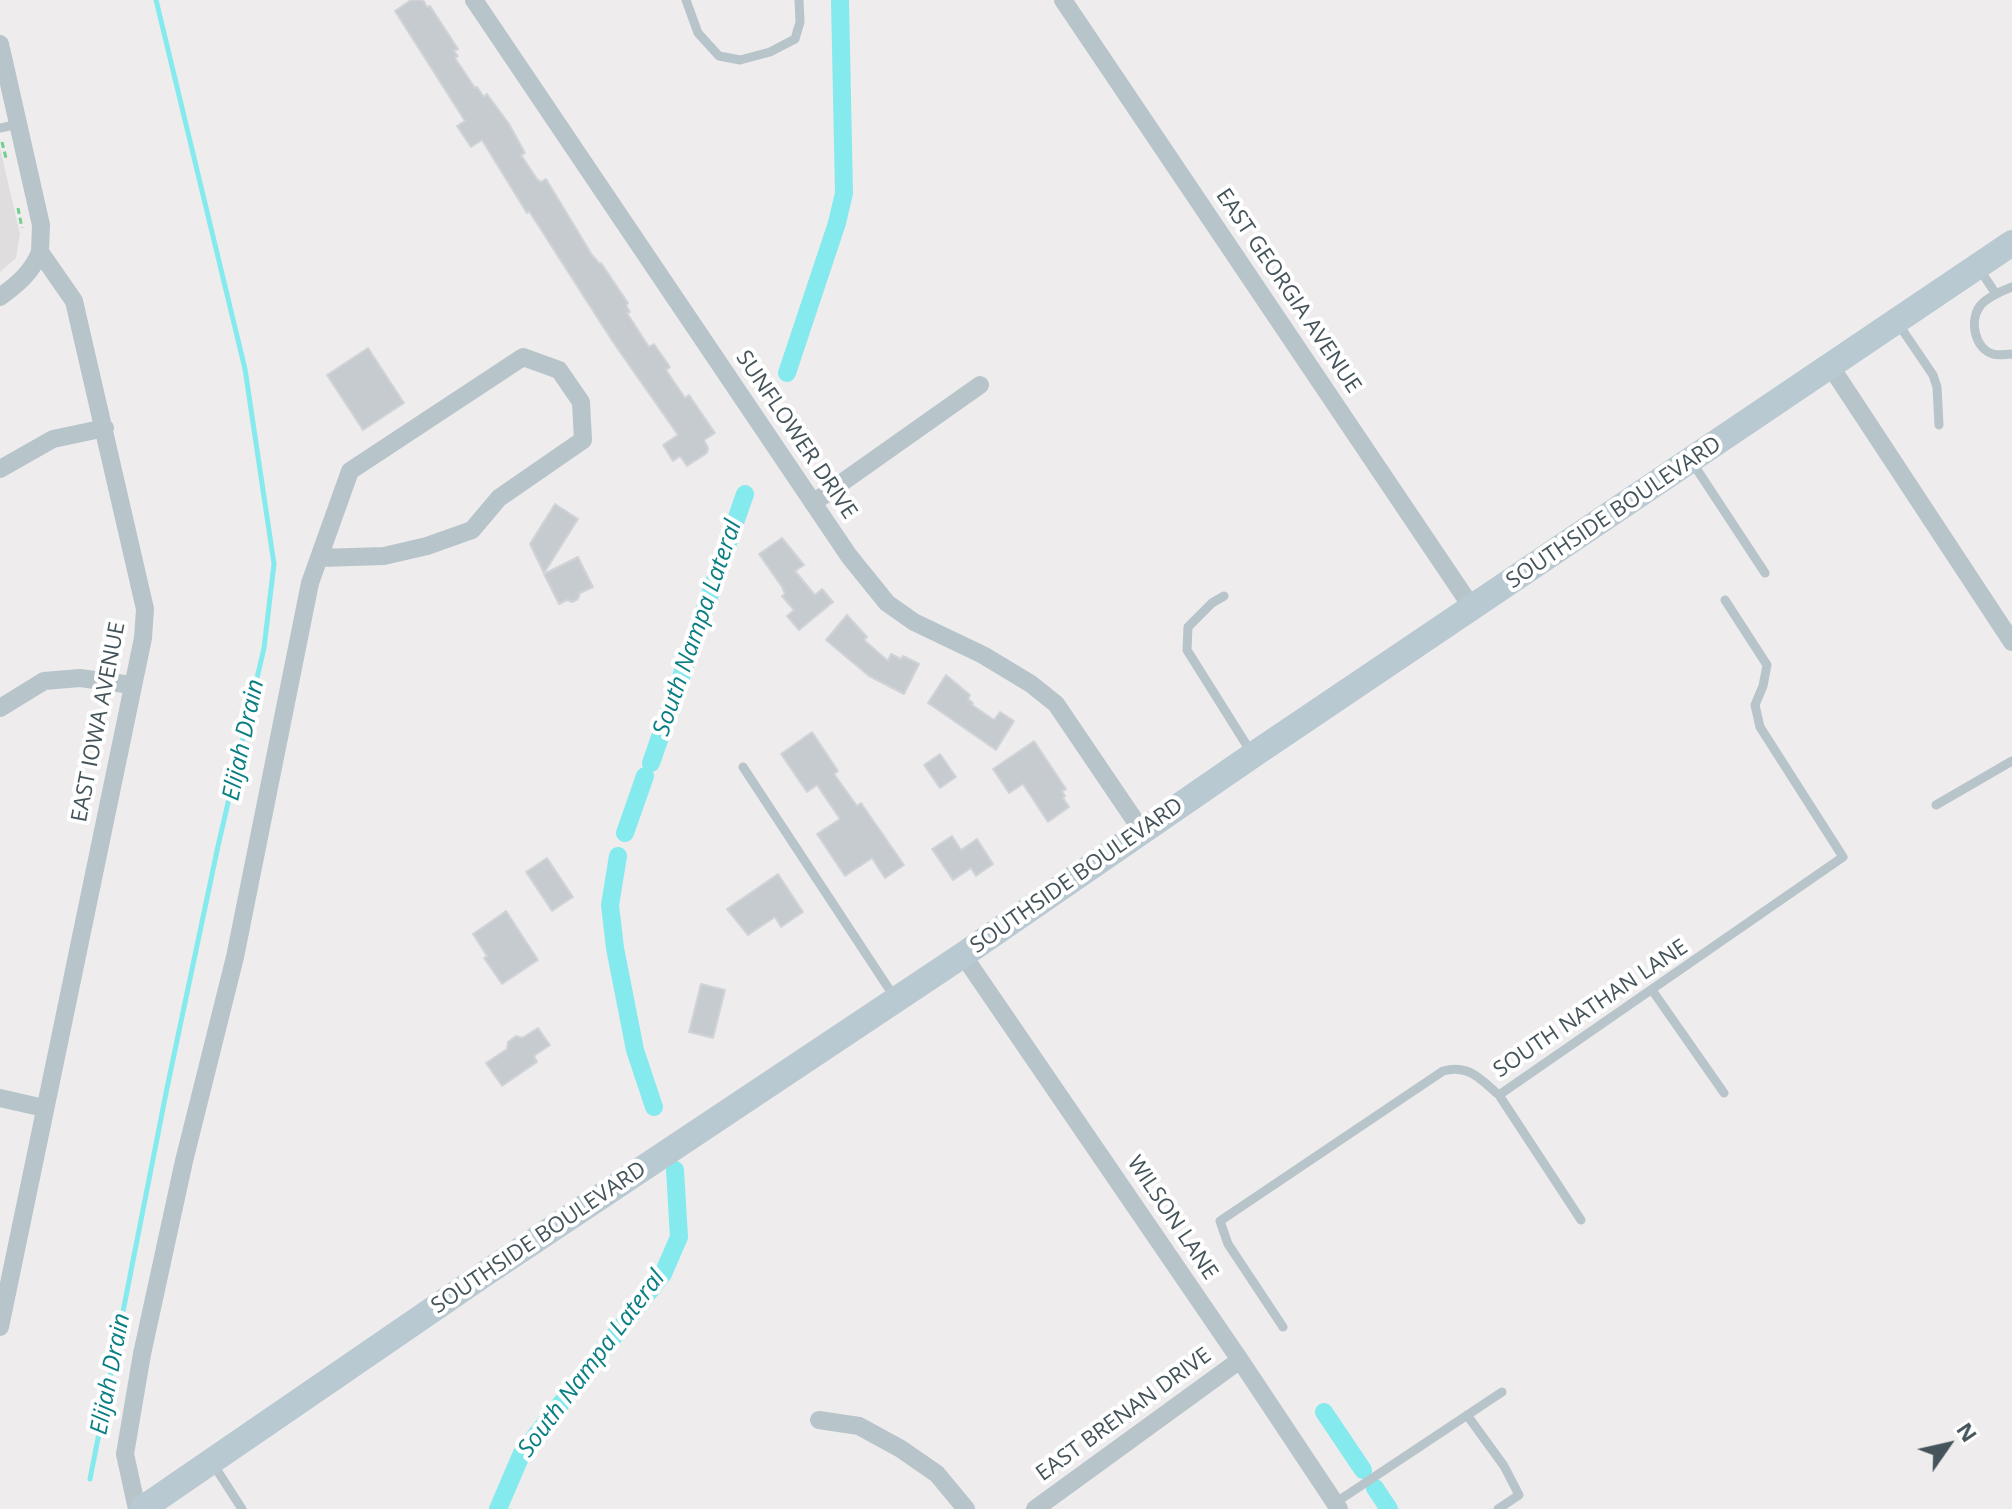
<!DOCTYPE html>
<style>
body{margin:0}
#map{position:relative;width:2012px;height:1509px;overflow:hidden;background:#efeced;font-family:"Open Sans",sans-serif}
canvas{display:block}
.north{position:absolute;left:1908px;top:1405px;width:80px;height:80px;-webkit-text-stroke:6px #fff;paint-order:stroke;rotate:56deg;font-size:22px;font-weight:700;line-height:32px;text-align:center;color:#44545a}
.north::after{content:'';display:block;margin:auto;width:28px;height:36px;background:#44545a;clip-path:polygon(50% 0,100% 100%,50% 72%,0 100%)}
</style>
<div id="map">
<canvas width="2012" height="1509"></canvas>
<div class="north">N</div>
</div>
<script>
const c = document.querySelector('canvas').getContext('2d');
c.lineJoin = 'round';
function fillPath(path, color) { c.fillStyle = color; c.fill(path, 'evenodd'); }
function stroke(path, color, width, dash) { c.strokeStyle = color; c.lineWidth = width; c.lineCap = dash ? 'butt' : 'round'; c.setLineDash(dash || []); c.stroke(path); }
function write(font, color, halo, rows, align = 'center') {
  c.font = font + ' "Open Sans",sans-serif'; c.lineWidth = 8; c.setLineDash([]); c.textBaseline = 'middle'; c.strokeStyle = halo; c.fillStyle = color; for (const [text, x, y, turn = 0] of rows) {
    c.save(); c.translate(x, y); c.rotate((+turn || 0) * Math.PI / 180); c.textAlign = isNaN(turn) ? turn : align; if (halo) c.strokeText(text, 0, 0); c.fillText(text, 0, 0); c.restore();
  }
}
const education = new Path2D(`
 M0 148 20 234 16 258 0 272Z`);
const stream = new Path2D(`
 M90 1479 167 1088 218 846 264 648 274 564 245 369 156 0`);
const canal = new Path2D(`
 M787 373 837 223 844 193 840 0
 M651 763 745 494
 M625 833 645 776
 M618 856 610 905 615 948 635 1050 654 1107
 M1324 1412 1363 1470
 M1375 1488 1389 1509
 M498 1509 522 1453 663 1274 679 1237 675 1170`);
const building = new Path2D(`
 M411 0H423L427 7 430 6 458 49 454 51 458 56 455 58 475 88 477 87 484 97 487 94 509 124 525 153 521 155 537 179 541 182 546 179 592 255 600 264 601 263 628 303 626 305 630 312 627 313 649 347 654 344 670 367 666 370 685 398 689 395 715 433 704 440 708 448 707 453 687 466 680 456 673 461 663 445 678 435 613 342 529 211 527 213 482 140 471 147 457 126 465 121 395 11Z
 M368 348 404 403 363 430 327 375Z
 M555 504 578 519 544 573 530 544Z
 M782 538 804 565 795 571 815 595 822 589 833 602 799 630 787 616 794 610 782 596 785 594 782 587 759 554Z
 M578 557 593 587 580 593 578 599 572 602 567 600 559 604 544 574Z
 M847 615 867 637 864 640 888 661 891 654 901 659 903 656 919 664 904 694 869 676 826 640Z
 M946 675 970 695 968 699 973 703 972 705 994 720 1000 712 1014 721 996 750 928 703Z
 M812 732 838 771 834 774 857 806 861 803 904 865 885 878 872 858 845 876 817 834 840 819 817 785 807 792 781 754Z
 M1034 741 1066 789 1062 791 1065 796 1063 798 1069 807 1048 822 1023 784 1009 793 993 769Z
 M940 754 956 777 940 788 924 765Z
 M952 836 961 850 977 839 993 864 976 876 971 868 953 880 932 849Z
 M547 858 573 897 552 911 526 872Z
 M778 874 803 912 781 927 775 917 748 935 727 909Z
 M506 911 538 960 502 984 484 958 487 956 473 934Z
 M701 984 725 990 713 1038 689 1032Z
 M538 1028 550 1045 534 1056 537 1062 502 1086 486 1063 507 1049 508 1042 516 1036 522 1038Z`);
const path = new Path2D(`
 M2 142 6 158
 M18 208 22 228`);
const lane = new Path2D(`
 M686 0 698 33 719 56 740 60 770 52 795 39 800 22 799 0
 M0 128 19 124
 M1980 270 1996 294
 M2012 287C2002 291 1987 297 1980 306 1969 321 1975 349 1993 354 1999 356 2006 354 2012 354
 M1897 322 1933 375 1937 387 1939 425
 M1692 462 1765 573
 M1224 596 1212 603 1188 627 1187 650 1251 752
 M743 767 895 998
 M1936 805 2012 761
 M1652 990 1724 1093
 M1499 1095 1581 1220
 M1283 1327 1228 1244 1220 1221 1443 1071C1469 1064 1480 1079 1499 1095L1843 857 1760 727 1755 705 1763 686 1767 665 1725 600
 M1467 1415 1504 1466 1519 1495 1498 1509
 M213 1464 242 1509
 M1335 1503 1502 1392`);
const street = new Path2D(`
 M474 0 849 556 887 603 914 622 983 655 1031 684 1056 704 1142 831
 M1063 0 1473 609
 M0 44 41 225 40 252 74 301 145 609 143 638 0 1327
 M0 297C18 284 32 272 40 252
 M1831 367 2012 642
 M0 469 53 439 105 428
 M813 503 980 385
 M0 708 44 681 80 678 132 685
 M963 955 1240 1360 1339 1509
 M0 1098 44 1108
 M819 1420 859 1426 901 1449 937 1474 966 1509
 M137 1509 125 1454 142 1354 184 1161 235 957 310 583 350 471 523 357 559 370 581 402 583 440 499 498 472 530 427 546 384 556 320 558
 M1035 1509 1240 1360`);
const secondary = new Path2D(`
 M142 1509 483 1275 963 955 1253 755 2012 243`);
const streetNames = [
 ["EAST GEORGIA AVENUE",1288,291,56],
 ["SUNFLOWER DRIVE",796,435,56],
 ["SOUTHSIDE BOULEVARD",1614,513,-34],
 ["EAST IOWA AVENUE",99,722,-79],
 ["SOUTHSIDE BOULEVARD",1077,876,-35],
 ["SOUTH NATHAN LANE",1591,1009,-34],
 ["WILSON LANE",1172,1218,56],
 ["SOUTHSIDE BOULEVARD",539,1238,-34],
 ["EAST BRENAN DRIVE",1124,1415,-36]
];
const waterNames = [
 ["South Nampa Lateral",698,628,-71],
 ["Elijah Drain",244,740,-78],
 ["South Nampa Lateral",592,1364,-53],
 ["Elijah Drain",111,1374,-79]
];
fillPath(education, '#e0dddf');
stroke(stream, '#84eaee', 5);
stroke(canal, '#84eaee', 18);
fillPath(building, '#c6cbd0');
stroke(building, '#d0d4d9', 2);
stroke(path, '#70ce8f', 3, [6, 4]);
stroke(lane, '#b7c4ca', 9);
stroke(street, '#b7c4ca', 18);
stroke(secondary, '#b9c9d2', 26);
write('22px', '#44545a', '#fff', streetNames);
write('italic 24px', '#0a7f83', '#fff', waterNames);
</script>
